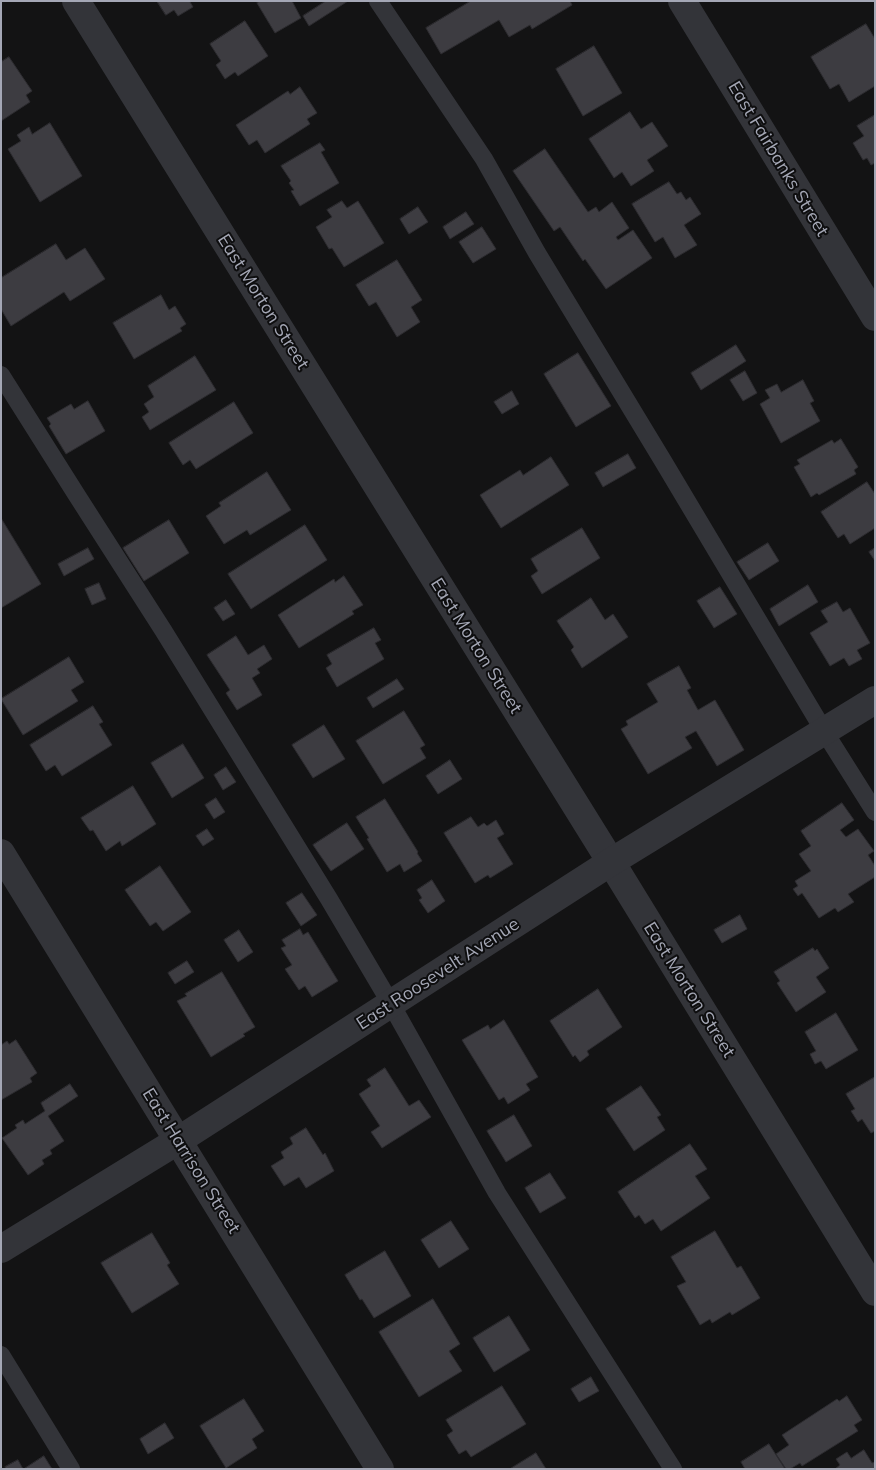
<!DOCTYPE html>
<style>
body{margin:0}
#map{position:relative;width:876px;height:1470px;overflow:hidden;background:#131314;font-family:Mulish,sans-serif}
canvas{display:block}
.frame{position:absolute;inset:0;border:2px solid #a4a7b5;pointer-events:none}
</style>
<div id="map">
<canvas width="876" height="1470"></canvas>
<div class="frame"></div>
</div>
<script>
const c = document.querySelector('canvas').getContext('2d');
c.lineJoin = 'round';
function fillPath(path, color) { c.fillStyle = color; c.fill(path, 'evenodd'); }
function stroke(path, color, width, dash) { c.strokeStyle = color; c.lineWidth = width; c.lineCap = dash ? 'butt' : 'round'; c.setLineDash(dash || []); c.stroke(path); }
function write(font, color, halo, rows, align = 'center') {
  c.font = font + ' Mulish,sans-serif'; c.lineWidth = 4; c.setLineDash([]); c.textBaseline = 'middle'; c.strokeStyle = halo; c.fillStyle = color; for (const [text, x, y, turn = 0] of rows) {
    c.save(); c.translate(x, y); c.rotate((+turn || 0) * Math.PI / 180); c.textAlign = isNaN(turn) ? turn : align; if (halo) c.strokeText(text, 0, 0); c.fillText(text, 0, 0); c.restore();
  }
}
const building = new Path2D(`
 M157 1H192L190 2 193 7 178 16 174 10 166 15Z
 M260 1H292L301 18 275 33 257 3Z
 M326 1H348L309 26 303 16Z
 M471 1H570L572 5 532 29 530 25 509 37 499 20 441 54 426 28Z
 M245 21 268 56 238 76 235 72 225 79 216 65 221 61 210 44Z
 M866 24 875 39V86L849 102 839 84 830 89 811 57Z
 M594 46 622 93 583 116 556 69Z
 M9 57 32 91 26 95 30 102 1 121V62Z
 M300 87 317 113 307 119 310 124 265 153 257 140 249 145 236 125 288 91 290 94Z
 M630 112 641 129 652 122 668 146 647 160 654 171 631 186 622 172 614 178 589 139Z
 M875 115V163L871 165 867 158 863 160 853 143 864 136 857 126Z
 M50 123 82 176 40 202 8 149 21 141 17 135 29 127 32 134Z
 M320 143 325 150 321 152 339 183 300 206 291 191 294 190 289 183 291 181 281 166Z
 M545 149 588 212 596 207 599 212 612 202 629 228 616 237 618 240 633 230 652 258 606 289 585 259 583 261 560 227 554 231 513 171Z
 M669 182 677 194 681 192 686 200 690 197 701 214 684 225 697 245 675 258 663 237 655 242 632 204Z
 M342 201 347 208 358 201 384 243 344 267 332 248 329 249 316 227 332 217 327 210Z
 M418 207 428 222 409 234 400 219Z
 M466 212 474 224 450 239 443 227Z
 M482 227 496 249 473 263 459 242Z
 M56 244 66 260 85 248 105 279 70 301 64 292 11 326 1 309V278Z
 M397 260 422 300 411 307 420 322 397 337 376 302 369 306 356 285Z
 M161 295 169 310 175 306 186 324 180 328 182 331 134 359 113 323Z
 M736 345 746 361 701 390 691 373Z
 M578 353 611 406 576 427 544 374Z
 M195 356 216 390 150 430 142 417 149 412 144 404 154 397 148 386Z
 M745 371 757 393 743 401 730 380Z
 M803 380 814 401 810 403 820 421 781 443 760 404 770 398 765 390 777 384 781 392Z
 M512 391 519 404 502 414 494 402Z
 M88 401 105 431 66 454 49 426 51 424 47 418 71 404 74 409Z
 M234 402 253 433 196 469 190 460 183 465 169 443Z
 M841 439 858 467 854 470 856 474 819 495 817 493 811 497 794 467 800 464 797 460 832 440 834 443Z
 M628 454 636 468 603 487 595 473Z
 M551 457 569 485 501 528 480 495 520 470 523 475Z
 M267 472 291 510 250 535 247 530 224 544 206 516 221 506 219 503Z
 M867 482 875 494V528L850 544 844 534 838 538 821 512Z
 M1 518 41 584 1 608Z
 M169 520 189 553 144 581 123 548Z
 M305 525 327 560 251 609 228 574Z
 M582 528 600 558 542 594 531 576 538 571 531 559Z
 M768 543 779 561 749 580 737 562Z
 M88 548 94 559 64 576 58 564Z
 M875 548V561L869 552Z
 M344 576 363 605 352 611 354 614 299 648 278 615 334 579 335 582Z
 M99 583 106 599 92 605 85 589Z
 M808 585 818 602 779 626 770 609Z
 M720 587 737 614 714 628 697 601Z
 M591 598 605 620 613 614 628 637 582 668 571 650 574 647 557 621Z
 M226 600 235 614 223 621 214 608Z
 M837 602 843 612 850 608 870 643 857 650 862 659 849 666 844 658 830 666 810 633 828 622 821 611Z
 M374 628 381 640 375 643 384 659 337 687 326 668 332 664 327 655Z
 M236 636 248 655 264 645 272 659 257 669 260 673 252 678 262 695 237 710 226 693 230 690 207 655Z
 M69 657 84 682 71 690 78 701 23 735 1 699Z
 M679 666 691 688 687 690 698 710 715 700 744 750 717 766 696 731 685 737 692 748 648 774 621 729 628 725 626 721 658 702 647 684Z
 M397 679 404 689 373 708 367 698Z
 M93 706 103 722 99 724 112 745 62 776 55 765 46 771 30 745Z
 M404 711 425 745 420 748 426 758 383 784 356 741Z
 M324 725 345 759 313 778 292 745Z
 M183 744 204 778 172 798 151 763Z
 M450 760 462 779 438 794 426 776Z
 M226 767 236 782 223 790 214 775Z
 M133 786 156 824 122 846 120 841 106 851 93 830 90 831 81 818Z
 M216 798 225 812 214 819 205 805Z
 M385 799 418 852 417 853 422 861 404 872 400 864 387 872 367 839 369 838 356 817Z
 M842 803 854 820 840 830 846 837 858 829 874 851 868 855 875 866V877L848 894 854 902 838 912 835 908 819 918 802 893 798 896 793 889 798 886 795 881 811 871 799 854 811 846 801 831Z
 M471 817 478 827 484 823 487 826 496 820 504 834 497 838 513 864 490 878 488 875 475 883 444 833Z
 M347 823 364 849 331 871 313 845Z
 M207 829 214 839 203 846 196 836Z
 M160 866 191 912 163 931 156 922 150 926 125 890Z
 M432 880 445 901 428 913 419 900 422 898 417 890Z
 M302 893 317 915 301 926 286 903Z
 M740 915 747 929 722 943 714 930Z
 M300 929 303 935 308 932 338 981 312 997 305 986 299 990 285 969 292 965 281 948 286 946 282 940Z
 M239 930 253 952 238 962 224 940Z
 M813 948 815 951 817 949 829 968 816 977 826 992 796 1012 777 983 780 981 774 972Z
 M187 961 194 972 175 984 168 973Z
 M222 972 255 1027 243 1034 245 1036 211 1057 177 1001 187 996 185 994Z
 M598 989 622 1027 587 1051 589 1055 580 1062 575 1055 573 1057 550 1021Z
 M836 1013 858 1050 826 1069 821 1061 815 1064 810 1054 816 1051 805 1032Z
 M504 1020 538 1077 526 1084 530 1090 508 1104 504 1097 499 1100 462 1040 488 1025 490 1029Z
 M16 1040 37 1073 30 1078 32 1082 1 1100V1045L7 1041 9 1044Z
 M385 1068 409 1106 419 1100 431 1117 382 1148 371 1132 380 1126 359 1094 371 1086 367 1080Z
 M875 1077V1131L871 1133 862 1119 858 1122 851 1111 855 1109 846 1094Z
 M70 1084 78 1096 48 1116 64 1141 50 1150 52 1154 42 1160 44 1164 28 1175 2 1138 17 1128 15 1125 23 1120 25 1124 45 1111 41 1103Z
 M641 1086 661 1115 657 1117 665 1130 634 1151 606 1109Z
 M514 1115 532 1146 506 1162 487 1131Z
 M306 1128 323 1155 325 1153 334 1171 306 1188 299 1177 284 1186 271 1166 284 1158 281 1152 293 1144 290 1138Z
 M690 1144 707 1169 695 1176 710 1198 661 1231 653 1219 645 1224 639 1215 635 1218 618 1192Z
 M550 1173 566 1198 540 1213 525 1188Z
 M451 1221 469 1249 439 1268 421 1240Z
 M715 1231 737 1268 741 1266 760 1298 732 1315 730 1312 712 1323 710 1319 700 1325 677 1286 686 1282 671 1257Z
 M152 1233 170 1263 167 1265 179 1284 132 1313 101 1263Z
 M385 1251 411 1296 374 1318 362 1299 360 1300 345 1275Z
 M433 1299 460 1344 449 1351 462 1371 419 1397 379 1332Z
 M509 1316 530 1350 494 1372 473 1338Z
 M591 1377 599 1391 579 1402 571 1389Z
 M502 1386 526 1424 471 1457 466 1450 459 1454 447 1435 453 1431 446 1420Z
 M847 1396 862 1420 854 1425 858 1431 802 1466 800 1463 790 1469H786L776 1454 789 1445 782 1435 837 1399 839 1401Z
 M244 1399 264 1431 252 1439 257 1448 226 1468 200 1426Z
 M165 1423 174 1438 148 1454 140 1439Z
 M769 1444 785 1469H745L741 1462Z
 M864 1450 872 1463 875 1462V1469H835L840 1465 836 1459 847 1452 851 1458Z
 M536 1453 546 1469H510Z
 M44 1456 52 1469H24Z
 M18 1460 23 1469H6L5 1467Z`);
const service = new Path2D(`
 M378 1 484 159 537 253 663 461 824 731 875 812
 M1 375 76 494 163 630 329 899 391 1004 497 1193 673 1469
 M1 1355 71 1469`);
const minor = new Path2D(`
 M76 1 611 862 875 1292
 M682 1 875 317
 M1 853 380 1469`);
const tertiary = new Path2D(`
 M1 1249 179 1140 611 862 875 700`);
const streetNames = [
 ["East Fairbanks Street",778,159,59],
 ["East Morton Street",263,302,58],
 ["East Morton Street",476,646,58],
 ["East Roosevelt Avenue",438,974,-33],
 ["East Morton Street",689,990,58],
 ["East Harrison Street",191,1161,58]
];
fillPath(building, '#3d3c41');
stroke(building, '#2d2c30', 1);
stroke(service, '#333439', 18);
stroke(minor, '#333439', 28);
stroke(tertiary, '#333439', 28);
write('18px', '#a4a7b5', '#0e0e0f', streetNames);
</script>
